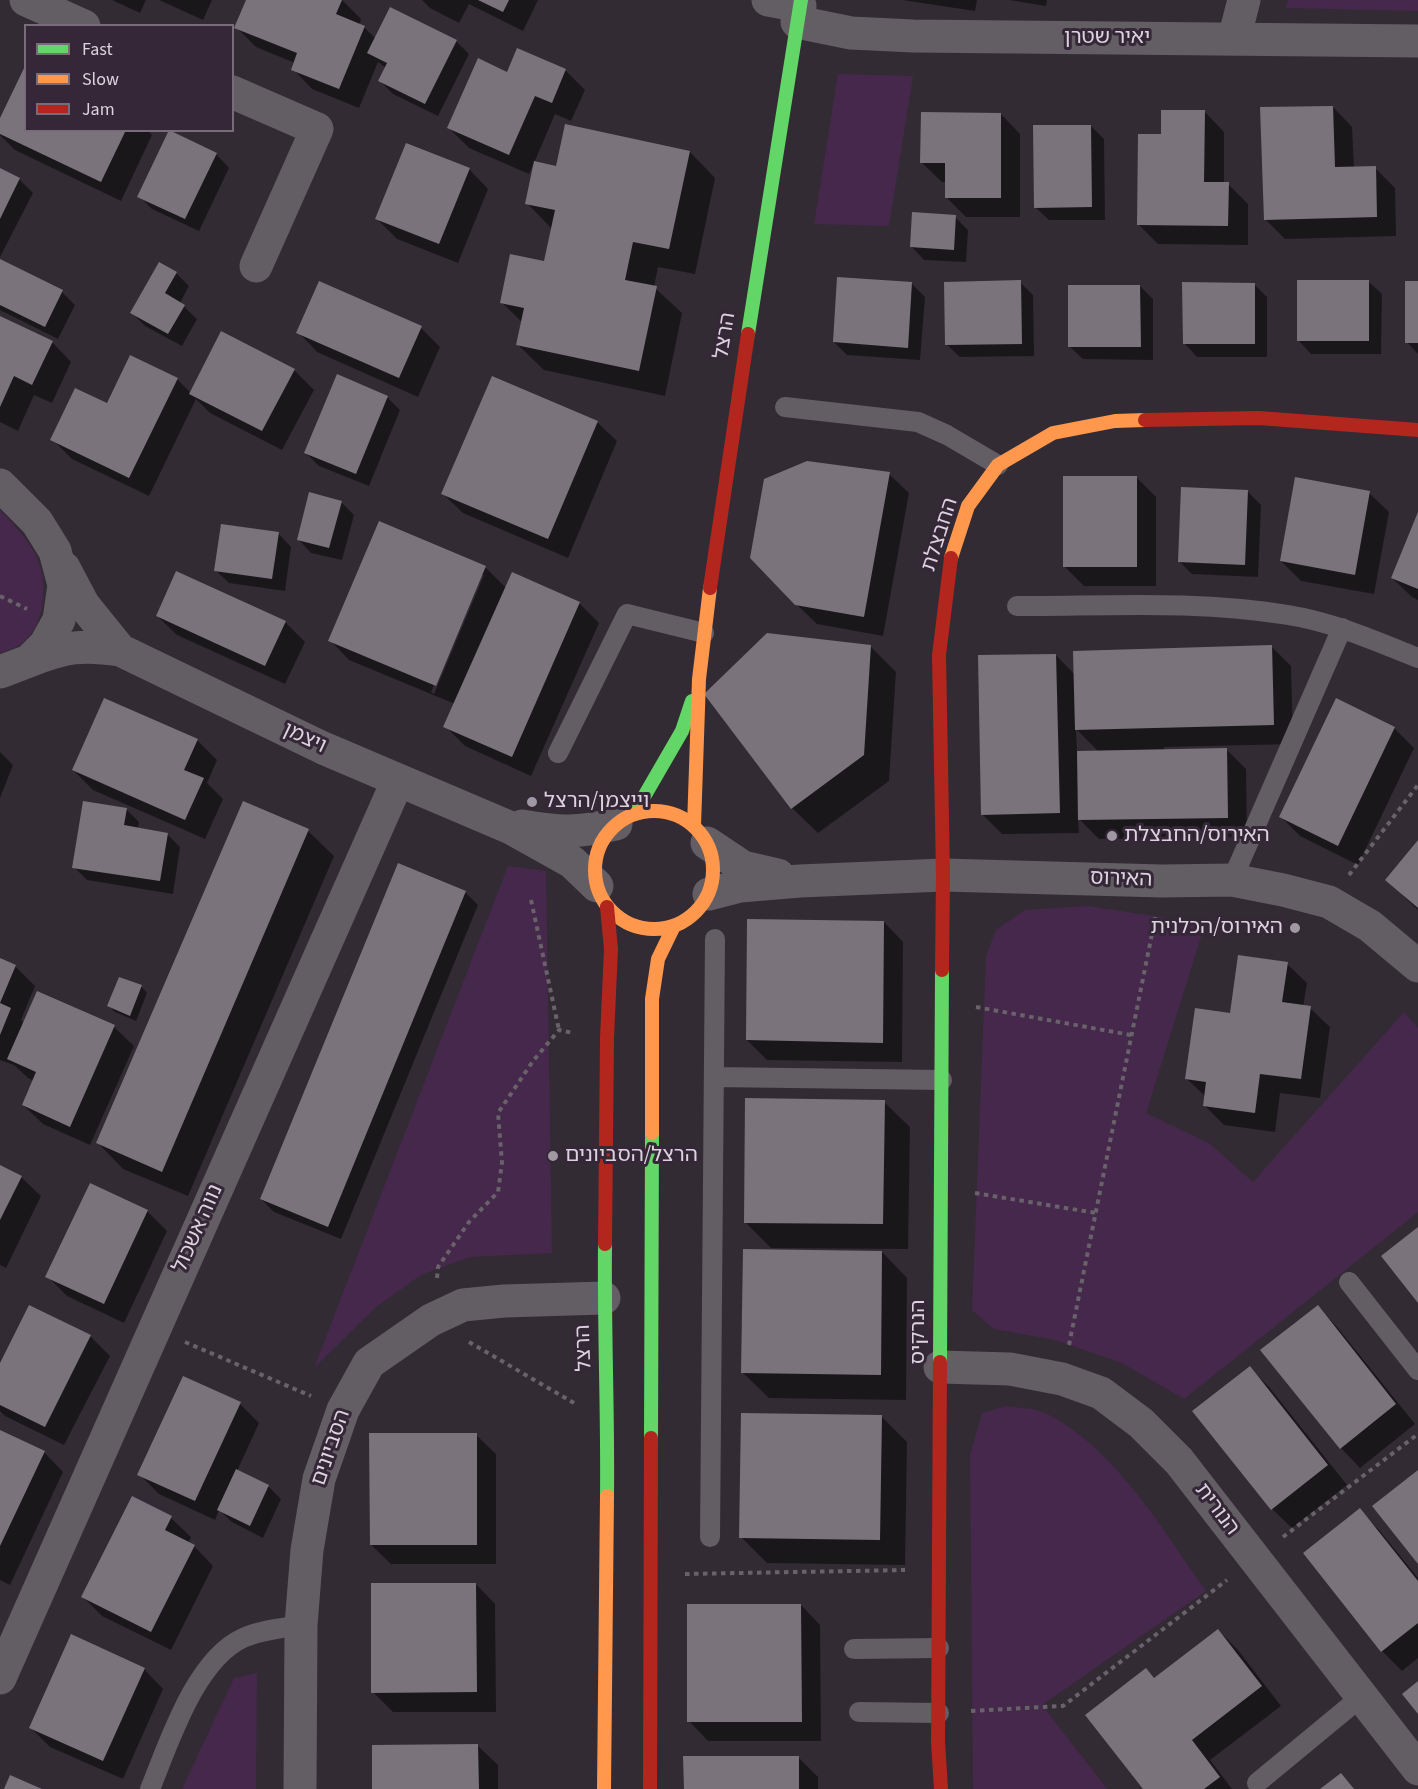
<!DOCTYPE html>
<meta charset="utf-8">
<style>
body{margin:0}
#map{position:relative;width:1418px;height:1789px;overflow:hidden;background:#322b34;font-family:"Source Sans 3",sans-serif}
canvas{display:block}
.legend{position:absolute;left:24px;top:24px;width:210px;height:108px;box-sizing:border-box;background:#352738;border:2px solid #786c7b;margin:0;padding:8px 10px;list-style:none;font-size:18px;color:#dcd3df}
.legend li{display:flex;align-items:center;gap:12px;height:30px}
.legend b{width:30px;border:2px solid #786c7b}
</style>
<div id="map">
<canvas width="1418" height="1789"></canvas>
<ul class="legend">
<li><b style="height:8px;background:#63d668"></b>Fast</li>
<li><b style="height:8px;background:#ff974d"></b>Slow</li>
<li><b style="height:8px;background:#b3261e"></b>Jam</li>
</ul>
</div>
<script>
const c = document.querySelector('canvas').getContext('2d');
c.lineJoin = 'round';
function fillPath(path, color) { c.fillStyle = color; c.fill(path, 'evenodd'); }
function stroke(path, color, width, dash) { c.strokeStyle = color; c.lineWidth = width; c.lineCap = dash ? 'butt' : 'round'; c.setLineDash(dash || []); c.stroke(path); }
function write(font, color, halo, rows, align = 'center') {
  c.font = font + ' "Source Sans 3","Noto Sans Hebrew",sans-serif'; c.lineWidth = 6; c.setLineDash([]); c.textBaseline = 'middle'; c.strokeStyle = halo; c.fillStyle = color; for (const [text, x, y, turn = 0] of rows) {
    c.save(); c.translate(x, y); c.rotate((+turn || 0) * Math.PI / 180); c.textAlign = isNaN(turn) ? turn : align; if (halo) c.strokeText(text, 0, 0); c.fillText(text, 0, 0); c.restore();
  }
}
const green = new Path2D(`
 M1288 0H1418V11L1286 8Z
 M838 74 913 76 889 226 814 224Z
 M0 510C14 525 28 539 37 558 49 584 45 630 18 646 12 649 5 651 0 653Z
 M508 866 546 871 552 1253 470 1257 421 1275 376 1307 314 1368Z
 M1088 906 1205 924 1146 1113 1210 1144 1253 1182 1404 1012 1418 1028V1212L1184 1399 1122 1363 1055 1340 994 1329 972 1310 986 956 996 930 1025 910Z
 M1007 1406C1018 1408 1033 1408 1043 1412 1113 1445 1163 1530 1206 1591L1042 1705 1107 1789H973L970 1455 982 1413Z
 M257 1673 256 1789H182L234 1678Z`);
const shadow = new Path2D(`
 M112 0H146L140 13Z
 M159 0H212L203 20Z
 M247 0H342L361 19 359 25 364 27 376 39 456 41 469 54 438 116 393 94 380 81 386 68 378 62 359 108 312 89 293 69 295 63 256 47 236 27Z
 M422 0H538L523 31 469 4 459 23 430 8Z
 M902 0H977L975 11Z
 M1009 0H1047L1046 6Z
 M565 70 585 90 571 121 555 114 534 163 557 168 690 152 715 178 695 274 658 267 654 287 682 313 665 396 544 370 518 345 523 323 501 302 546 263 552 229 527 203 534 163 529 174 469 148 449 128 508 74Z
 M1333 107 1352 127 1354 168H1375L1395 188 1396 236 1285 239 1265 219Z
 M1205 112 1224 132V184H1228L1248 204V245L1158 244 1139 225 1162 136Z
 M1001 114 1020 134V217H966L946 197 947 182H942L922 163Z
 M0 121 26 130H148L152 135 121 201 15 150 0 135Z
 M1091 126 1104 139 1105 220H1049L1035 207Z
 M216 154 229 168 199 231 152 209 139 196Z
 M469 169 488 189 458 263 397 239 377 219Z
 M0 170 20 180 33 193 0 257Z
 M955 217 968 230 966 262 924 260 911 246Z
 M0 261 62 292 75 305 58 339 0 310Z
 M176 273 189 286 180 303 197 319 182 346 145 326 132 313Z
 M1368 281 1382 294 1381 354H1311L1298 340Z
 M1020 282 1033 295 1034 356 960 357 946 344Z
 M1418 283V354L1407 342Z
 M912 284 925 297 920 360 847 355 834 342Z
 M1254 284 1267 297V357H1197L1184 343Z
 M1140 286 1153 299V360L1083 359 1069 346Z
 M0 318 52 342 71 362 52 403 34 395 18 431 0 422Z
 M421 328 440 347 418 397 317 352 298 332Z
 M294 370 314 390 282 450 210 413 196 399 149 496 72 459 52 439 108 405 177 379 191 393Z
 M387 397 400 410 369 486 319 466 306 453Z
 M597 422 617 441 568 558 463 513 443 494Z
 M889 474 909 493 883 636 817 624 796 604Z
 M1137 478 1156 497V586H1084L1064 566Z
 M1248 492 1261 505 1258 577 1192 574 1179 561Z
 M1369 493 1389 512 1374 594 1301 581 1281 561Z
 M341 502 354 515 342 560 311 553 298 539Z
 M1418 516V600L1412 597 1392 578Z
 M379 523 486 568 506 588 513 574 579 603 599 623 531 776 465 746 445 726 455 704 349 660 330 640ZM481 575H484L434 694 431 692Z
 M278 533 291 547 285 591 229 583 215 570Z
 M157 616 285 622 305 642 285 684 177 635Z
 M870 646 896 672 889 781 818 833 792 808Z
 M1271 646 1291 666 1293 744 1164 747V750L1226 749 1246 769 1247 837 1099 839 1078 818 1079 833 1002 834 982 814 1056 655 1075 675ZM1076 729 1099 752H1077Z
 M105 699 197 740 217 760 207 783 223 799 205 839 93 790 73 770Z
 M1337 700 1395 729 1414 748 1358 865 1300 836 1281 817Z
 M0 752 13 765 0 798Z
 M126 809 139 822 138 829 167 834 180 847 173 894 87 880 74 867Z
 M308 831 334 856 188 1196 123 1169 98 1143Z
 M1418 842V910L1387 880Z
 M465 892 478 905 341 1239 274 1212 261 1199Z
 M884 922 903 942 902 1062 767 1060 747 1040Z
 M0 960 15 966 35 986 21 1020 24 1023 114 1027 134 1046 90 1145 43 1124 23 1105 34 1081 28 1078 14 1065 0 1060Z
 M1287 964 1307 983 1303 1007 1310 1008 1330 1027 1320 1098 1280 1093 1275 1132 1224 1125 1204 1105 1206 1097 1187 1079 1231 1015Z
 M141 986 147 993 136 1021 115 1012 109 1006Z
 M884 1102 910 1127 908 1249 771 1248 745 1222Z
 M0 1167 21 1177 41 1196 6 1268 0 1265Z
 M90 1185 147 1211 167 1231 124 1323 67 1296 47 1276Z
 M882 1252 907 1278 906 1400 769 1398 743 1373Z
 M1318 1307 1337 1327 1415 1424 1360 1468 1341 1448Z
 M90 1336 110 1356 64 1445 5 1416 0 1411V1366Z
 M1250 1368 1269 1387 1347 1485 1292 1528 1272 1509 1194 1411Z
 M240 1404 259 1423 237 1471 268 1486 281 1499 263 1538 232 1522 219 1510 215 1520 159 1494 139 1474Z
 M881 1416 907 1442 905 1565 767 1563 741 1537Z
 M0 1432 44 1452 63 1472 10 1585 0 1580Z
 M476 1435 496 1454V1564H391L371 1545Z
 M1359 1510 1379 1530 1418 1578V1658L1402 1671 1382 1651 1305 1554Z
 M171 1518 191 1537 188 1543 194 1546 213 1566 171 1650 102 1616 83 1597Z
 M476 1584 495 1604 496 1712H393L373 1692Z
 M801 1605 820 1625 821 1741H708L689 1721Z
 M1218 1630 1238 1650 1281 1706 1210 1760 1232 1789H1145L1155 1679Z
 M144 1669 163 1689 123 1779 50 1747 30 1727Z
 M478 1746 498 1765V1789H374Z
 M799 1758 818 1777V1789H685Z`);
const building = new Path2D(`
 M246 0H342L336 14 365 26 339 89 291 70 297 53 234 28Z
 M478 0H509L503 12Z
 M390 7 457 40 425 104 378 81 387 63 367 53Z
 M517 48 566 69 552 103 535 96 509 155 447 128 478 58 507 72Z
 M26 64V130H126L101 182 0 134V118Z
 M1333 106 1335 167 1376 166 1377 217 1264 220 1260 107Z
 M1161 110H1205L1204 182H1229L1228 226 1137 225 1138 134H1161Z
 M921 112 1001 113V198H945V163H920Z
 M565 124 690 151 669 249 633 242 625 280 657 286 639 371 516 345 524 308 500 303 510 254 544 261 555 210 525 204 534 161 556 166Z
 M1033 125H1091L1092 207 1034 208Z
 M169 130 217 153 185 219 137 197Z
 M406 143 470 168 439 244 375 219Z
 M0 168 20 178 0 219Z
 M912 212 956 215 954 250 910 247Z
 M0 259 63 290 45 327 0 305Z
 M159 262 177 272 165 293 185 305 168 334 130 313Z
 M837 277 912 282 908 348 833 342Z
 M1021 280 1022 344 945 345 944 282Z
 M1297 280H1369V341H1297Z
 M319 281 422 326 399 378 296 333Z
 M1405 281H1418V343H1405Z
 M1182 282 1255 283V344H1183Z
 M1068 285H1140L1141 347H1068Z
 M0 316 53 341 32 385 14 376 0 407Z
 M221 331 295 369 262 431 189 394Z
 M130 355 178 378 129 478 50 440 75 388 107 403Z
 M337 374 388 396 356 474 304 453Z
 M492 376 598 421 548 539 441 494Z
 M807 461 890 472 864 617 795 605 750 558 764 479Z
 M1063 476H1137V567H1063Z
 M1295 477 1370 491 1355 575 1280 561Z
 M1181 487 1248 490 1245 565 1178 562Z
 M309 492 342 501 329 548 297 540Z
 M1418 512V589L1391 578Z
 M379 521 486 566 436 686 328 641Z
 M221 524 279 532 272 579 214 571Z
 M176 571 286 621 265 666 156 616Z
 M512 572 580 602 512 757 443 727Z
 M767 633 871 645 864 755 791 809 704 694Z
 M1272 645 1274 725 1075 730 1073 651Z
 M1056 654 1060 813 981 815 978 655Z
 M104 698 198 739 184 770 204 778 185 820 72 770Z
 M1336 698 1395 727 1338 846 1279 817Z
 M1227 748 1228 818 1078 820 1077 751Z
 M83 801 127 808 124 825 168 833 160 881 72 868Z
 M243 801 309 829 162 1172 96 1143Z
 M1418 840V908L1385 880Z
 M398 863 466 891 328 1227 260 1199Z
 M747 919 884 921 883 1043 746 1040Z
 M1238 955 1288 962 1282 1002 1311 1006 1301 1079 1260 1074 1255 1113 1203 1106 1206 1082 1185 1079 1195 1008 1230 1013Z
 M0 958 16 965 0 1003Z
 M119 977 142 985 130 1016 107 1006Z
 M37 991 115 1025 70 1127 22 1105 36 1072 7 1059Z
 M0 1003 11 1008 0 1035Z
 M745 1098 885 1100 883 1224 744 1223Z
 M0 1165 22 1176 0 1220Z
 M90 1183 148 1210 104 1304 45 1277Z
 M1418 1227V1303L1381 1256Z
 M743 1249 882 1251 881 1375 741 1373Z
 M29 1305 91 1335 45 1427 0 1405V1363Z
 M1318 1305 1396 1404 1340 1449 1260 1350Z
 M1250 1366 1328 1465 1271 1510 1192 1411Z
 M183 1376 241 1402 195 1501 137 1475Z
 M741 1413 882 1415 880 1540 739 1538Z
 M0 1430 45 1451 0 1546Z
 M369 1433H477V1545H370Z
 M236 1469 269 1485 250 1526 217 1510Z
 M1418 1470V1564L1372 1506Z
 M132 1496 172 1516 165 1530 195 1545 151 1632 81 1597Z
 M1360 1508 1418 1581V1623L1381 1652 1303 1553Z
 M371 1583H476L477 1692 371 1693Z
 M687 1604H801L802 1722H687Z
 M1218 1629 1262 1686 1192 1740 1220 1777 1204 1789H1143L1085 1715 1146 1668 1154 1678Z
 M71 1634 145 1668 103 1761 29 1728Z
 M1418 1681V1714L1402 1694Z
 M478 1744 479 1789H372V1745Z
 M683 1756H799V1789H684Z
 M1341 1773 1354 1789H1320Z
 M10 1775 42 1789H4Z`);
const path = new Path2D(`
 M0 596 27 609
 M1349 875 1418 785
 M531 900 559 1030
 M976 1007 1131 1035
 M975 1193 1096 1213
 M437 1278 438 1267 469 1222 498 1192 502 1163 498 1113 533 1061 559 1030 573 1033
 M185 1342 311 1396
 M469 1342 574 1403
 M1069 1345 1156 914
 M1283 1537 1418 1434
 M685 1574 905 1570
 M971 1711 1063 1706 1227 1580`);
const lane = new Path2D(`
 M785 407 918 422 947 435 998 465
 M1017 606C1107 606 1198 600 1288 615 1333 622 1375 641 1418 658
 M558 753 627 614 704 633
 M1232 880 1342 628
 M714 1077 942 1080
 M1349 1282 1418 1370
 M710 1537 715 939
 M854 1649 939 1648
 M859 1712 939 1713
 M1257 1783 1361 1697
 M150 1789C169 1743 195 1660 243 1638 260 1630 282 1628 301 1625`);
const street = new Path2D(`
 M26 0 84 26
 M768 0 800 6
 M797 22 851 33 913 36 1418 41
 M1234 39 1244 0
 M232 92 317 129 256 266
 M0 485 37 522 55 551 64 585 59 620 45 645 29 661 0 672
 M64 568 83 604 120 650
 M29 661C65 647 81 644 120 650L323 748 511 828 572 862 597 886
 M522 826C562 833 577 833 616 824
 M707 843 743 867 778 875
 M709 894 740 886 800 881 943 875 1162 881 1232 880 1283 890 1329 902 1370 926 1418 966
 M940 1367 1010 1369 1062 1379 1101 1393 1141 1423 1179 1461 1418 1769
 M0 1678 398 780
 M300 1789 301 1625 307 1550 319 1479 343 1410 369 1363 431 1320 463 1305 504 1301 604 1298`);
const fast = new Path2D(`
 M748 334 801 0
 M634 814 682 731 692 701
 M605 1244C604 1328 608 1412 607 1496
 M940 1362 942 970
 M651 1438 652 1133`);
const slow = new Path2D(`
 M951 558 968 506 998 465 1053 433 1115 421 1145 420
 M595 870a59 59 0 1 1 118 0a59 59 0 1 1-118 0Z
 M694 826 699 679 710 588
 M652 1133V999L658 959 674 926
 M604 1789 607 1496`);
const jam = new Path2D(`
 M1145 420 1259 418 1418 430
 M710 588 748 334
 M942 970 943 875 939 655 951 558
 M605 1244 607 1038 611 949 607 907
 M940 1362 938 1742 941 1789
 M650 1789 651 1438`);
const markers = [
 [532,802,6,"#a098a3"],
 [1112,836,6,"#a098a3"],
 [1295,928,6,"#a098a3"],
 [553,1156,6,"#a098a3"]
];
const streetNames = [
 ["יאיר שטרן",1107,38],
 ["הרצל",726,336,-81],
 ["החבצלת",941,535,-72],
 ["ויצמן",304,739,25],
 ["האירוס",1121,880,2],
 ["נווה אשכול",199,1229,-66],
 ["הנרקיס",919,1332,-90],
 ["הרצל",585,1348,-92],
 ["הסביונים",332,1448,-71],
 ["הנורית",1216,1510,53]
];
const poiNames = [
 ["וייצמן/הרצל",544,802],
 ["האירוס/החבצלת",1124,836],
 ["האירוס/הכלנית",1283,928,"right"],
 ["הרצל/הסביונים",565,1156]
];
fillPath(green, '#45284c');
fillPath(shadow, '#0007');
fillPath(building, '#7a737c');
stroke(path, '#686269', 4, [4.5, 4.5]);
stroke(lane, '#635d64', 20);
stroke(street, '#635d64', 33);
stroke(fast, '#63d668', 14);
stroke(slow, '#ff974d', 14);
stroke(jam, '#b3261e', 14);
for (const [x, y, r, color] of markers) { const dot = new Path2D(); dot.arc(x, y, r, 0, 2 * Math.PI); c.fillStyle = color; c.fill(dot); stroke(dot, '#352738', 2); }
write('21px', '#dcd3df', '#352738', streetNames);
write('21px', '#dcd3df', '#352738', poiNames, 'left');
</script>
